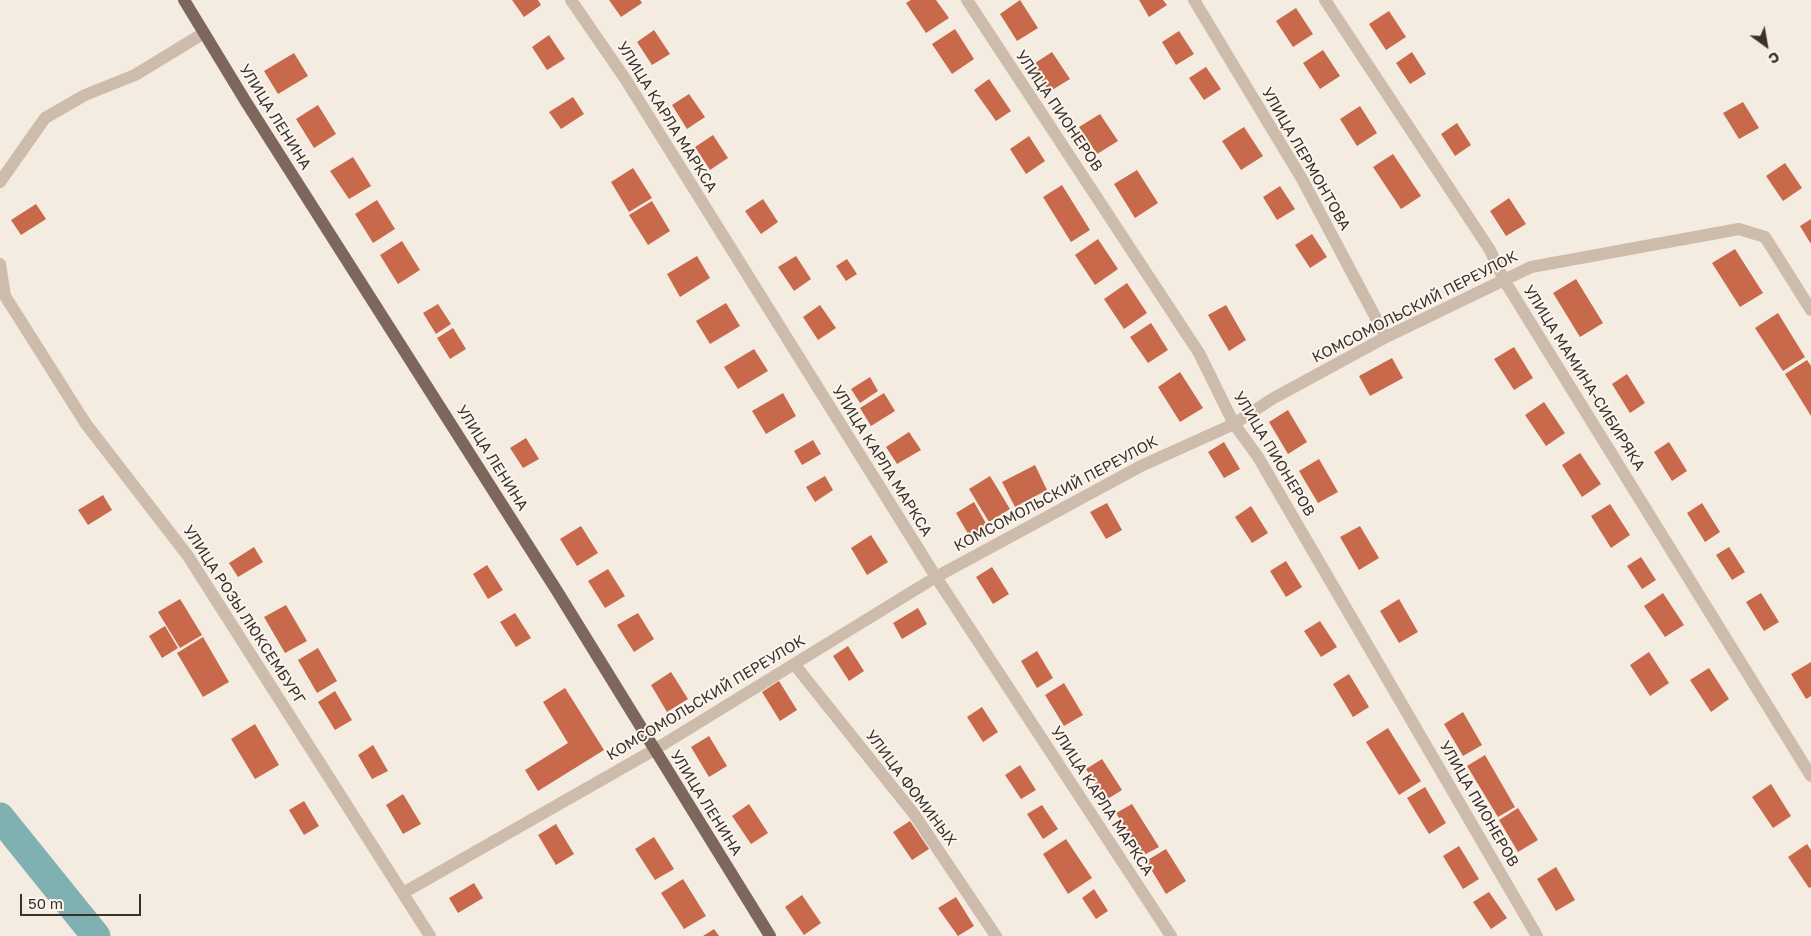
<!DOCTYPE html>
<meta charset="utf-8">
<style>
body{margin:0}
#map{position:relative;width:1811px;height:936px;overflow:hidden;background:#f4ebe1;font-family:"Golos Text",sans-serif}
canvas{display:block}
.north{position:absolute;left:1741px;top:20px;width:50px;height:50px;-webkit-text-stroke:4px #fbf5ee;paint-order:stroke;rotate:148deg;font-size:14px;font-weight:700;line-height:20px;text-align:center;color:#3b302b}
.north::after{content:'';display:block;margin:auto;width:18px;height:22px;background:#3b302b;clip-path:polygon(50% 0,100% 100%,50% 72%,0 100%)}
.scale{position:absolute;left:20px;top:894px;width:121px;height:22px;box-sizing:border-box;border:2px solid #3b302b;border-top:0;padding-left:6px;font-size:15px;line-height:18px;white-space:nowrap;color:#3b302b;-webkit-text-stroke:4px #fbf5ee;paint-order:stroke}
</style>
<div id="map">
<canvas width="1811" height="936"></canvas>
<div class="north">С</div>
<div class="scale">50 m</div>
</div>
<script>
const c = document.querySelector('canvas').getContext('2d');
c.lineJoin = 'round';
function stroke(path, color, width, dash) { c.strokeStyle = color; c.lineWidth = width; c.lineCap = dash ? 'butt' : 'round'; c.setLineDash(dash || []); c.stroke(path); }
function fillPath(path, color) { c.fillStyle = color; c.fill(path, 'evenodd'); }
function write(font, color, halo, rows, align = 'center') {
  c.font = font + ' "Golos Text",sans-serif'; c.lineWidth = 4; c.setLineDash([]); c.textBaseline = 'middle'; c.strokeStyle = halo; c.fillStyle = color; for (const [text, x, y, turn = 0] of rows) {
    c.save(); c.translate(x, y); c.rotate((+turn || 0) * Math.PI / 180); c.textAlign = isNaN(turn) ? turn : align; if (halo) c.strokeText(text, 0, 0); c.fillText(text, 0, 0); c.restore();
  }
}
const river = new Path2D(`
 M0 817 96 936`);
const building = new Path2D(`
 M512 0H538L541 5 524 17Z
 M609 0H640L642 3 621 17Z
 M911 0H936L949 18 926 33 906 3Z
 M1020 0 1038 28 1017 41 1000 14Z
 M1139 0H1163L1167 5 1149 17Z
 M1296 8 1313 34 1293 47 1276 21Z
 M1389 11 1406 37 1386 50 1369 24Z
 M955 29 974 59 952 74 932 44Z
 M654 30 670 54 652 65 637 42Z
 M1179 31 1194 54 1176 65 1162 42Z
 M549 35 565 59 547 70 532 47Z
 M1323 50 1340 76 1320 89 1303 63Z
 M1052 52 1070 79 1049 92 1032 65Z
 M1412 52 1426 74 1410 84 1396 63Z
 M294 53 308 76 278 94 264 71Z
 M1206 67 1221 89 1204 100 1189 78Z
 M989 79 1011 111 996 121 974 90Z
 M689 94 705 117 687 129 672 105Z
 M573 97 584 114 561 129 549 112Z
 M1743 102 1759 128 1739 139 1723 113Z
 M318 105 336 134 314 148 296 119Z
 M1360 106 1377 133 1357 146 1340 119Z
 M1100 114 1118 141 1097 154 1079 127Z
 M1457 123 1471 145 1455 156 1441 134Z
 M1244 127 1263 156 1241 170 1222 141Z
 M713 135 728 158 710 170 695 147Z
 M1029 136 1045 161 1026 174 1010 149Z
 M1393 154 1421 196 1401 209 1373 167Z
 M353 157 371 186 349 199 330 171Z
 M1785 163 1802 188 1783 201 1766 176Z
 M633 168 652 198 629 212 611 182Z
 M1137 170 1158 203 1135 218 1114 184Z
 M1062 185 1090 230 1071 242 1043 197Z
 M1280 186 1295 209 1277 220 1263 197Z
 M1509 198 1526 224 1506 236 1490 211Z
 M763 199 778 222 761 234 745 211Z
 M377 200 395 229 373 243 355 214Z
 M652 201 670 231 648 245 629 215Z
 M36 204 46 219 21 235 11 220Z
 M1811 219V244L1800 226Z
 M1312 234 1327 257 1310 268 1295 245Z
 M1098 239 1118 269 1095 285 1075 255Z
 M402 241 420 270 398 284 380 255Z
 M1735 249 1763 293 1740 307 1712 263Z
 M697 256 710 278 680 297 667 274Z
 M796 256 811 279 794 291 778 267Z
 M847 259 857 274 846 281 836 266Z
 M1576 279 1603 323 1580 337 1553 293Z
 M1127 283 1147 313 1124 329 1104 299Z
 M726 303 740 326 710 344 696 321Z
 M438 304 451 324 436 334 423 313Z
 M820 305 836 328 818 340 803 317Z
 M1226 305 1246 340 1229 351 1208 315Z
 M1778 313 1805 357 1783 371 1755 328Z
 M1151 323 1168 350 1148 363 1130 337Z
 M453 328 466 349 450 359 437 338Z
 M1514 347 1533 378 1514 390 1494 359Z
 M754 349 768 371 738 389 724 367Z
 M1392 358 1403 378 1370 396 1359 376Z
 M1807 360 1811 366V416L1785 374Z
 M1180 372 1203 408 1180 422 1158 387Z
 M1627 374 1645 403 1630 413 1612 384Z
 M870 377 878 391 860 403 851 389Z
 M783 393 796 416 766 434 752 411Z
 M884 393 895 411 871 426 860 408Z
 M1544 402 1565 433 1546 446 1525 415Z
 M1288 410 1307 442 1288 454 1269 422Z
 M909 432 921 450 897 464 886 447Z
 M526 438 539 459 523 468 510 448Z
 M813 440 821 454 802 465 794 451Z
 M1224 442 1240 469 1224 478 1208 452Z
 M1669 442 1687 471 1672 481 1654 452Z
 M1580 453 1601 484 1582 497 1562 465Z
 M1319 459 1338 492 1318 503 1299 471Z
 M1035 465 1047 490 1015 507 1002 482Z
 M825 476 833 490 815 502 806 487Z
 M990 476 1010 509 989 522 969 489Z
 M103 495 112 510 88 525 78 510Z
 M974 502 988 527 970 537 956 513Z
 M1107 503 1122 530 1106 539 1090 512Z
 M1702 503 1720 532 1705 542 1687 513Z
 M1610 504 1630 535 1611 548 1591 516Z
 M1251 506 1268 533 1252 543 1235 517Z
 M581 526 598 553 577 566 560 539Z
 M1360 526 1379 558 1359 570 1340 537Z
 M871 535 888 562 867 575 851 548Z
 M254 547 263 562 238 577 229 563Z
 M1729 547 1745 572 1732 580 1716 555Z
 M1641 557 1656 580 1642 589 1627 566Z
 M1286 561 1302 587 1286 597 1270 571Z
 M487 565 503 590 488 599 473 574Z
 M992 567 1009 594 993 604 976 577Z
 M608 569 625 596 605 608 588 581Z
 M1663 593 1684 625 1665 637 1644 606Z
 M1761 593 1779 622 1764 631 1746 602Z
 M180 599 202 635 180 648 158 612Z
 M1399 599 1418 632 1399 643 1380 611Z
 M286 605 307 641 285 653 264 617Z
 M918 608 927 624 902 639 893 623Z
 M515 613 531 638 516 647 500 622Z
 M638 613 654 639 634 652 617 625Z
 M1320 621 1337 647 1321 657 1304 631Z
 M165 626 178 648 162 658 149 636Z
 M203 637 229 682 203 697 177 653Z
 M848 646 864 671 849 681 833 656Z
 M318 648 337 681 317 693 298 660Z
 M1037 651 1053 678 1037 688 1021 661Z
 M1649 652 1669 683 1650 696 1630 665Z
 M1811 662V696L1806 699 1791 674Z
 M1709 668 1729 699 1711 712 1690 680Z
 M671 672 688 699 667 712 651 685Z
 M1349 674 1369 707 1353 717 1333 684Z
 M779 681 797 710 780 721 762 692Z
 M1064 683 1083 715 1064 726 1045 695Z
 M565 688 604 750 538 791 525 770 568 743 543 702Z
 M335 691 352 720 335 730 318 702Z
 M982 707 998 732 983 742 967 717Z
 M1463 712 1482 745 1463 756 1444 724Z
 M255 724 279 765 255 779 231 739Z
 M1388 728 1421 781 1399 795 1366 742Z
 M709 736 727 766 709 777 691 747Z
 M373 745 388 771 372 779 358 755Z
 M1485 755 1515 807 1498 817 1467 766Z
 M1102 759 1122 790 1106 800 1086 769Z
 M1020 765 1036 790 1021 799 1005 775Z
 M1771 784 1791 816 1773 828 1752 797Z
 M1425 787 1446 823 1429 834 1407 798Z
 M403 794 421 824 403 834 386 805Z
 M304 801 319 826 304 835 289 810Z
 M749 804 768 833 751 844 732 816Z
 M1132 804 1159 847 1142 856 1116 813Z
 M1042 805 1058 829 1043 839 1027 814Z
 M1518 808 1538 840 1518 852 1499 820Z
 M910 821 929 849 912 860 893 832Z
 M556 824 574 854 556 865 538 835Z
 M654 837 674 869 655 880 635 849Z
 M1066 839 1092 878 1068 894 1043 854Z
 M1807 844 1811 850V887L1809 888 1788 857Z
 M1459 846 1479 879 1463 889 1443 856Z
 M1166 849 1186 881 1166 894 1146 861Z
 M1556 867 1575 900 1556 911 1537 879Z
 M683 879 706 916 684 929 661 893Z
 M474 883 483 898 458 913 449 898Z
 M1094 889 1108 911 1096 919 1082 898Z
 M1489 892 1507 918 1491 929 1473 902Z
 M802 895 821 923 804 935 785 907Z
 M956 897 974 926 958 936 938 908Z
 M714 929 719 936H703Z`);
const minor = new Path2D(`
 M571 0 626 80 936 577 1171 936
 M967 0 1199 353 1234 424 1258 457 1537 936
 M1194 0 1302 179 1386 337
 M1325 0 1490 250 1504 280 1811 776
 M0 182 45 118 85 95 135 75 204 33
 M0 264 5 296 86 424 188 556 430 936
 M794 664 914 814 996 936
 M403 893 654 750 936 577 1141 466 1234 424 1272 399 1386 337 1531 267 1739 229 1765 237 1811 310`);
const major = new Path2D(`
 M184 0 246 102 557 591 770 936`);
const streetNames = [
 ["УЛИЦА ПИОНЕРОВ",1059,111,56],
 ["УЛИЦА ЛЕНИНА",275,117,58],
 ["УЛИЦА КАРЛА МАРКСА",667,117,58],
 ["УЛИЦА ЛЕРМОНТОВА",1306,159,60],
 ["КОМСОМОЛЬСКИЙ ПЕРЕУЛОК",1415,307,-27],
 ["УЛИЦА МАМИНА-СИБИРЯКА",1584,378,58],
 ["УЛИЦА ПИОНЕРОВ",1274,454,59],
 ["УЛИЦА ЛЕНИНА",492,458,58],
 ["УЛИЦА КАРЛА МАРКСА",882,461,58],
 ["КОМСОМОЛЬСКИЙ ПЕРЕУЛОК",1056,494,-28],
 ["УЛИЦА РОЗЫ ЛЮКСЕМБУРГ",244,615,57],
 ["КОМСОМОЛЬСКИЙ ПЕРЕУЛОК",706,698,-31],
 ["УЛИЦА ФОМИНЫХ",911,788,53],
 ["УЛИЦА КАРЛА МАРКСА",1102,801,57],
 ["УЛИЦА ЛЕНИНА",706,803,58],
 ["УЛИЦА ПИОНЕРОВ",1479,804,60]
];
stroke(river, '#7fb0b2', 29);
fillPath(building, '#c8694b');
stroke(minor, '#cdbbac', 12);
stroke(major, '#7d675c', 12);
write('15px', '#3b302b', '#fbf5ee', streetNames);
</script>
